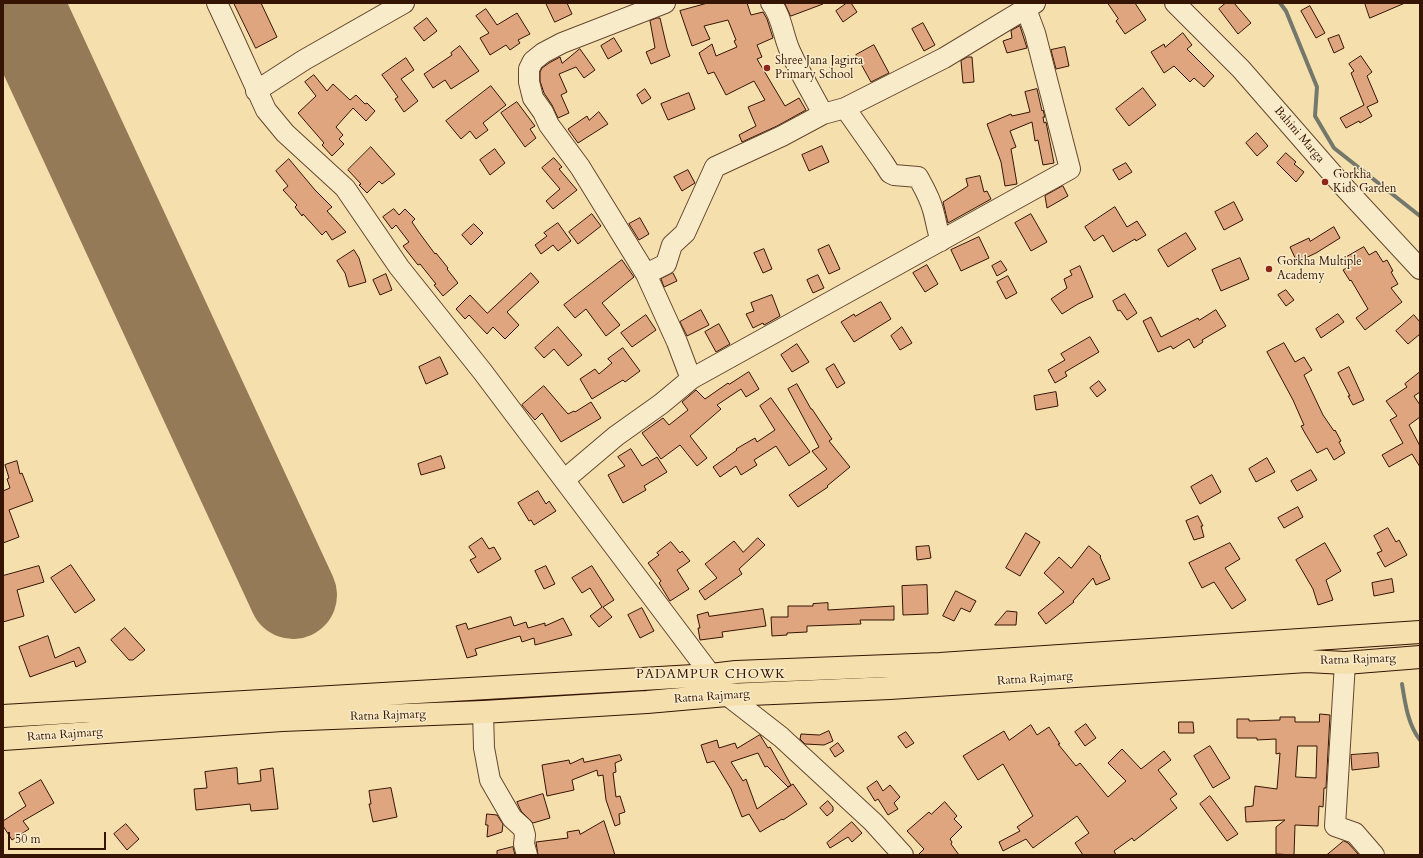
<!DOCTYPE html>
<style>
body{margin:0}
#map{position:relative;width:1423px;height:858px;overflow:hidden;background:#f5e0ad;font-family:Cardo,serif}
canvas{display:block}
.frame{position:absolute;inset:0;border:4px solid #351404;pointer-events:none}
.scale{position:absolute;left:8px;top:832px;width:98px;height:18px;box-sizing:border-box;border:2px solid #351404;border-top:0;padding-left:5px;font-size:12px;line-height:14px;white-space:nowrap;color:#351404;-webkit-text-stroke:3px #f8ebca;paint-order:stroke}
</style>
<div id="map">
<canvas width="1423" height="858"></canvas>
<div class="frame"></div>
<div class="scale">50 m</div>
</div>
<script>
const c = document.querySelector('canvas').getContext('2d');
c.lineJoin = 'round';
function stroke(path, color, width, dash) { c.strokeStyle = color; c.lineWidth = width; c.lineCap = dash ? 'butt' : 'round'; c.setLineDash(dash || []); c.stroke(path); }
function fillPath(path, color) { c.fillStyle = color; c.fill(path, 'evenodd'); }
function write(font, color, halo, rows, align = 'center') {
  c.font = font + ' Cardo,serif'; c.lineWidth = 3; c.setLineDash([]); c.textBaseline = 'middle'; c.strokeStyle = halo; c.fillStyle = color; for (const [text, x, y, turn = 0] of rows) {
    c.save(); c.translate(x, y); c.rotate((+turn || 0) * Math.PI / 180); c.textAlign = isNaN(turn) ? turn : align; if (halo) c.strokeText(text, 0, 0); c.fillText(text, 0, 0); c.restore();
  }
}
const stream = new Path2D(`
 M1280 3 1286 11 1317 87 1315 116 1334 148 1420 216
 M1402 684C1405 703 1408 725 1420 740`);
const runway = new Path2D(`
 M19 3 293 595`);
const building = new Path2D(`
 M234 3H261L277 37 256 48Z
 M546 3H567L572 14 555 22Z
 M708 3H747L751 15 763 12 767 19 773 38 757 45 762 57 757 59 785 106 799 98 806 110 777 126 742 142 739 135 756 126 748 107 765 100 754 81 726 95 714 72 708 74 699 53 712 44 716 56 737 47 734 41 736 40 728 20 704 26 710 39 692 46 680 11Z
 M785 3H823V4L791 16Z
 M847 3H851L857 12 843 22 836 11Z
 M1108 3H1135L1146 20 1125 34 1116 21 1118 19Z
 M1226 3H1234L1251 23 1238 34 1219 9Z
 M1365 3H1405L1370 18Z
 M1310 6 1325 33 1316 38 1301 11Z
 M486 9 497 25 517 13 530 34 518 40 520 43 510 50 506 45 490 55 480 38 489 33 476 16Z
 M427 18 437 31 424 41 414 28Z
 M657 18H660L667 48 670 56 651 64 646 52 655 48 650 21Z
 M923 23 935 45 924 51 912 29Z
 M1020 26 1027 48 1007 53 1003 41 1012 38 1011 31Z
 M1183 33 1192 45 1187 49 1214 76 1204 87 1194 78 1190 82 1174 66 1164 73 1151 52 1164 44 1165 47Z
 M1339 35 1344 48 1334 53 1328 39Z
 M614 38 622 51 608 59 601 46Z
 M874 45 889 73 871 82 856 55Z
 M460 46 479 71 451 89 445 80 433 88 424 74 452 55 451 53Z
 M1065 47 1069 66 1056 69 1051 50Z
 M580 49 595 70 584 78 576 67 559 74 567 92 561 95 569 113 558 118 552 105 544 93 540 81V72L542 68 549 63 560 57 562 63Z
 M1361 56 1372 72 1367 76 1378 102 1367 107 1372 116 1360 123 1359 121 1346 128 1340 118 1364 105 1351 73 1354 71 1349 64Z
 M968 57H972L974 82 963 83 961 61Z
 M406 58 414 70 401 79 418 101 404 112 395 99 398 97 382 75Z
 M314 75 327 91 333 84 350 100 356 95 365 104 367 103 375 111 366 121 353 108 336 127 343 135 339 139 344 144 332 156 322 145 324 143 298 113 316 96 305 82Z
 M491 86 506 105 483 123 488 130 476 139 470 131 461 139 446 121Z
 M1143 88 1156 105 1129 126 1116 109Z
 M645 89 651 98 642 104 637 95Z
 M1037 89 1042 111 1043 110 1045 117H1043L1044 123 1046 122 1054 163 1043 165 1038 140 1035 141 1032 122 1010 131 1016 147 1011 149 1017 184 1005 186 1001 162 987 124 1011 114 1012 116 1030 112 1025 92Z
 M689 93 695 109 668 120 661 104Z
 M517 102 535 126 530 129 536 138 525 147 501 113Z
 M599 112 608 124 578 143 568 129 587 116 589 120Z
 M1257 133 1268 146 1257 156 1246 143Z
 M822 146 829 162 809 171 802 155Z
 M371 147 395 174 382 184 379 181 367 193 359 185 361 184 348 170Z
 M495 149 505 163 490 175 480 160Z
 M1286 153 1296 162 1294 164 1304 172 1296 182 1277 163Z
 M554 158 562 167 559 169 577 190 553 209 546 201 560 189 542 168Z
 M289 159 315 190 332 207 327 211 346 232 332 240 326 231 322 235 303 214 302 216 295 207 297 205 283 190 288 186 276 171Z
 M1126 163 1132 172 1119 180 1113 170Z
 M688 170 695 183 682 191 674 177Z
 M980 176 984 192 987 191 991 199 948 223 943 202 968 186 966 179Z
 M1063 186 1068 196 1047 208 1045 196Z
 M1234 202 1243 220 1224 230 1215 212Z
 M1115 207 1127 227 1137 221 1146 235 1136 241 1135 239 1113 252 1103 235 1094 241 1085 227Z
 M394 209 399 215 405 209 415 219 412 222 418 231 435 254 436 253 448 268 447 269 458 283 443 296 434 285 436 284 420 264 418 265 403 246 409 242 396 225 392 229 383 217Z
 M592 214 601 226 578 244 569 232Z
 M1031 214 1047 242 1031 251 1015 223Z
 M640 218 649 234 639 240 629 224Z
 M558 223 571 241 558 251 553 245 541 254 535 245 547 236 544 233Z
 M474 224 483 233 471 245 462 235Z
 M1334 227 1340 238 1316 253 1297 262 1290 247 1309 238 1310 241Z
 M1186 233 1196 249 1168 267 1158 250Z
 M979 237 989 258 961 271 951 250Z
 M829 245 840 269 829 274 818 250Z
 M1364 247 1369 255 1376 251 1383 262 1387 260 1393 271 1391 272 1398 284 1391 288 1402 302 1365 330 1356 318 1368 309 1351 280 1350 281 1343 270 1350 266 1345 258Z
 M764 249 772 269 763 273 754 253Z
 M354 250 359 258 366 282 349 287 345 273 337 261Z
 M1240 258 1249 279 1221 291 1212 270Z
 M622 260 634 277 602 303 620 325 606 336 586 309 575 318 564 305Z
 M1001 261 1007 270 997 276 992 266Z
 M927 265 938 284 925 292 913 273Z
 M1080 266 1093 297 1078 304 1062 314 1051 299 1067 288 1064 279 1072 275 1070 271Z
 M531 273 539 282 507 312 519 325 505 339 493 327 487 334 469 315 465 319 456 309 470 295 487 313Z
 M673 273 677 281 664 287 661 279Z
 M386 274 392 290 380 295 373 280Z
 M818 275 824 288 813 293 807 280Z
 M1008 276 1017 293 1006 299 997 282Z
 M1286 290 1294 300 1286 306 1278 295Z
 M1125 294 1137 313 1127 320 1120 310 1118 311 1113 301Z
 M772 295 780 316 766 324 764 325 763 323 753 328 746 314 754 311 751 303Z
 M881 302 891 319 854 342 841 322 854 314 855 316Z
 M701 310 709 325 687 336 680 322Z
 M1216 310 1226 326 1202 340 1203 342 1194 348 1189 339 1173 349 1171 346 1158 352 1143 321 1151 317 1161 337 1198 318 1199 320Z
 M1338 314 1344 322 1321 338 1316 329Z
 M646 315 656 330 632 347 621 333Z
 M1414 315 1420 322V334L1408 344 1396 331Z
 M719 324 730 344 716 352 705 332Z
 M558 327 582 355 568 366 554 349 544 358 535 348Z
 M902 327 912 343 900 350 891 336Z
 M1090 337 1099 352 1065 372 1067 376 1055 383 1048 370 1065 360 1061 354Z
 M1284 343 1295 362 1304 357 1312 370 1304 375 1323 415 1334 431 1335 430 1341 441 1339 442 1345 453 1334 460 1327 448 1317 453 1306 435 1301 426 1304 425 1293 400 1267 352Z
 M797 344 809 362 792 372 781 355Z
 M623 348 640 371 625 382 623 380 592 399 580 379 595 369 599 374 612 363 608 359Z
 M440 357 448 374 426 384 419 367Z
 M834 364 845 383 837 388 826 369Z
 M1349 367 1364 400 1353 405 1348 396H1350L1338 373Z
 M749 372 759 389 746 397 741 389 717 405 721 409 690 436 707 458 697 466 680 445 661 459 642 433 663 418 669 425 688 410 682 402 696 390 705 399 728 383 729 384Z
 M1420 372V392L1414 396 1420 405V417L1409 425 1420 446V467L1412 454 1389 467 1382 455 1403 443 1390 420 1397 416 1386 401 1407 387 1405 384Z
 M1099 381 1106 390 1097 397 1090 388Z
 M797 384 811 409H812L832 439 829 441 850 467 827 486 828 487 798 507 789 495 827 469 812 451 819 447 788 389Z
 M544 386 568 414 574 411 575 412 591 402 601 418 561 442 542 413 535 420 522 405Z
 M1056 392 1058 406 1036 410 1034 396Z
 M771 398 810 452 789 466 776 446 754 460 757 465 741 475 736 466 720 477 713 467 737 450 736 449 755 438 757 442 775 430 760 406Z
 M631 449 642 466 657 457 667 472 644 486 646 490 623 503 608 475 625 466 618 457Z
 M441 456 445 468 421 475 418 464Z
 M1267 458 1275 472 1256 482 1249 469Z
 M17 461 20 474 22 473 33 501 9 510 19 537 3 543V491L10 488 7 479 9 478 5 465Z
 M1311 470 1317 480 1297 491 1291 481Z
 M1212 475 1221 492 1200 504 1191 487Z
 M538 491 546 504 549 501 556 511 534 525 531 520 529 521 518 503Z
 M1298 507 1303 517 1284 528 1278 518Z
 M1198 516 1203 526H1201L1204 537 1194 540 1186 521Z
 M1388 528 1396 542 1399 540 1407 555 1385 567 1377 553 1382 551 1374 536Z
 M1026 533 1040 542 1020 576 1006 568Z
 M482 538 489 549 494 547 501 559 478 573 470 560 476 557 469 547Z
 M758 538 765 545 739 569 742 574 705 600 699 591 717 578 705 564 734 541 743 552Z
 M671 542 680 553 682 551 690 561 677 570 689 589 670 601 659 583 661 581 648 563 659 555 657 553Z
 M1230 543 1240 559 1225 568 1246 600 1232 609 1214 582 1202 588 1189 563Z
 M1325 543 1341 571 1326 580 1333 600 1318 605 1313 589 1296 560Z
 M929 546 931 558 917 560 916 547Z
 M1089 546 1101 556 1100 557 1110 579 1096 585 1093 578 1073 601 1074 602 1046 624 1038 613 1064 592 1044 573 1059 557 1071 568Z
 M71 565 95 600 75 613 51 578Z
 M39 566 44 582 17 590 24 616 3 622V576Z
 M546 566 555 584 544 589 535 571Z
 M592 566 614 600 603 607 612 617 599 627 590 616 602 607 590 588 582 593 572 578Z
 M1392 579 1394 592 1374 596 1372 583Z
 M927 585 928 614 903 615 902 586Z
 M956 591 976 601 970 612 961 608 954 621 943 616Z
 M828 603V610L894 606V620H860L861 624 807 626V632L787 633V635L772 636 771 617H788V606H813V604Z
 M642 608 654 631 640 638 628 615Z
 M763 609 766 626 722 632 723 637 700 640 698 628H700L697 615 708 612 709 616Z
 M1007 611 1017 612 1016 625H995Z
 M511 617 514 626 526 622 528 628 545 623V626L563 618 572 635 535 645 534 638 522 642 520 636 475 649 477 655 467 658 456 626 466 623 468 629Z
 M125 628 145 650 133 660H129L111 640Z
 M48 636 55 658 79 647 86 662 76 667 74 661 30 677 19 647Z
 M1320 714 1330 715 1326 788H1324L1323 807 1319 806 1318 826 1295 825 1294 855 1276 854V827L1285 820 1246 822 1245 807 1253 806 1255 786 1277 789 1280 753 1276 754V739L1257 740V738H1237V719H1249V721L1280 720V717H1295V722H1319ZM1298 746H1317L1316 778 1296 777Z
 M1179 722H1193L1194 733H1179Z
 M1086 724 1096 738 1085 746 1075 732Z
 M1031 725 1037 735 1049 727 1060 744H1058L1076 766 1080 763 1108 797 1126 781 1108 763 1122 749 1141 769 1164 751 1171 760 1158 770 1177 794 1170 799 1177 808 1134 841 1132 838 1114 851 1116 855H1083L1075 843 1089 833 1077 816 1033 848 1026 839 1003 851 999 842 1020 831 1017 827 1033 816 1003 764 978 780 963 756 1004 731 1009 740Z
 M829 731 833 741 824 745 805 744 800 739 801 734 819 735Z
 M906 732 914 743 906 748 898 737Z
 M760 735 768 748 770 747 791 785 788 787 767 766 765 767 758 753 731 762 743 781 746 779 757 809 793 784 807 804 783 820 782 819 760 832 749 814 742 817 731 789 714 761 707 763 701 745 717 740 719 748 735 743 737 748Z
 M838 743 844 751 835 757 830 749Z
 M1210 746 1230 778 1213 788 1194 756Z
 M1378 753 1379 767 1352 770 1351 755Z
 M620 755 622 760 615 763 616 772 613 773 616 797 620 796 625 812 619 814 620 824 615 826 606 800 603 775 598 776 597 770 572 780 574 790 547 796 542 765 569 760 570 764 583 758 584 762Z
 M237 768 238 784 261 781 260 770 273 768 278 809 251 811 250 804 196 810 194 789 207 788 205 772Z
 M41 780 54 803 23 821 29 829 12 840 3 826V821L26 806 19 793Z
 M877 781 883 791 890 785 900 797 894 803 898 809 888 815 878 799 875 801 867 788Z
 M391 788 397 817 373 822 369 804H371L369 791Z
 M543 794 550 818 533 823 521 811 517 802Z
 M1210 796 1238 834 1227 841 1200 804Z
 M828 801 833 807V811L827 816 820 808Z
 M945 802 957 816 954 819 962 827 950 839 952 842 951 844 959 855H918L924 849 907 831 929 812 931 814Z
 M487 814 497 815 503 824 502 832 487 837 488 825H486Z
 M604 821 615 855H538L536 842 568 838 567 832 579 830 580 834Z
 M852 822 862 833 852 842 848 837 830 848 827 843Z
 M126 824 139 839 127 850 114 834Z
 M1344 841 1348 843 1359 855H1327Z
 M513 847 515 855H497V851Z`);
const minor = new Path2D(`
 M217 3 231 33 266 110 285 133 345 188 399 267 482 371 711 675 727 695 781 737 873 822 903 855
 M665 3 562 43 543 53 533 61 529 69V82L533 98 543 112 549 125 580 167 646 274 677 342 691 379
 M771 3C782 16 783 36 790 51 800 73 812 93 823 114
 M1175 3 1241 69 1344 187 1420 269
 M256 91 304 60 404 3
 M845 108 883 162 890 173 894 175 918 177C924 188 930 198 933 210 936 220 937 230 941 241
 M646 274 666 264 672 245 685 233 715 167 782 136 823 114 845 108 944 58 1035 3
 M564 480 616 436 661 404 691 379 1070 169 1035 33 1026 9
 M1345 663 1335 826 1355 833 1374 855
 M483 712 484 748 490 780 512 818 523 828 525 835 524 844 527 855`);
const major = new Path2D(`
 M3 716 711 675 736 672 940 664 1420 632
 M3 739 282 720 483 712 647 702 727 695 890 688 1307 661 1345 663 1420 657`);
const markers = [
 [767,68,4,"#8f2418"],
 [1325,182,4,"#8f2418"],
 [1269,269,4,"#8f2418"]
];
const poiNames = [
 ["Shree Jana Jagirta",775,61],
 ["Primary School",775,75],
 ["Gorkha",1333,175],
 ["Kids Garden",1333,189],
 ["Gorkha Multiple",1277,262],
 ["Academy",1277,276]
];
const streetNames = [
 ["Bahini Marga",1299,135,49],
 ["Ratna Rajmarg",1358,660,-2],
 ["Ratna Rajmarg",1035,679,-4],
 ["Ratna Rajmarg",712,697,-4],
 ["Ratna Rajmarg",388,716,-2],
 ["Ratna Rajmarg",65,735,-4]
];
const neighbourhoodNames = [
 ["PADAMPUR CHOWK",711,675]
];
stroke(stream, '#74786c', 4);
stroke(runway, '#957a58', 88);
fillPath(building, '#dfa57f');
stroke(building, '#351404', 1);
stroke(minor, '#65472e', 22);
stroke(major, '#351404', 24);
stroke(minor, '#f8ebca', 20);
stroke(major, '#f5e0ad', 22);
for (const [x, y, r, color] of markers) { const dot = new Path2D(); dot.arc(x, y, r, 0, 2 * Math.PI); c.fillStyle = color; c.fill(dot); stroke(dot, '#f8ebca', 1.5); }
write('12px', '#351404', '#f8ebca', poiNames, 'left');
write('12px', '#351404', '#f8ebca', streetNames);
c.letterSpacing = '1px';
write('13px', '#351404', '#f8ebca', neighbourhoodNames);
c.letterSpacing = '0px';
</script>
